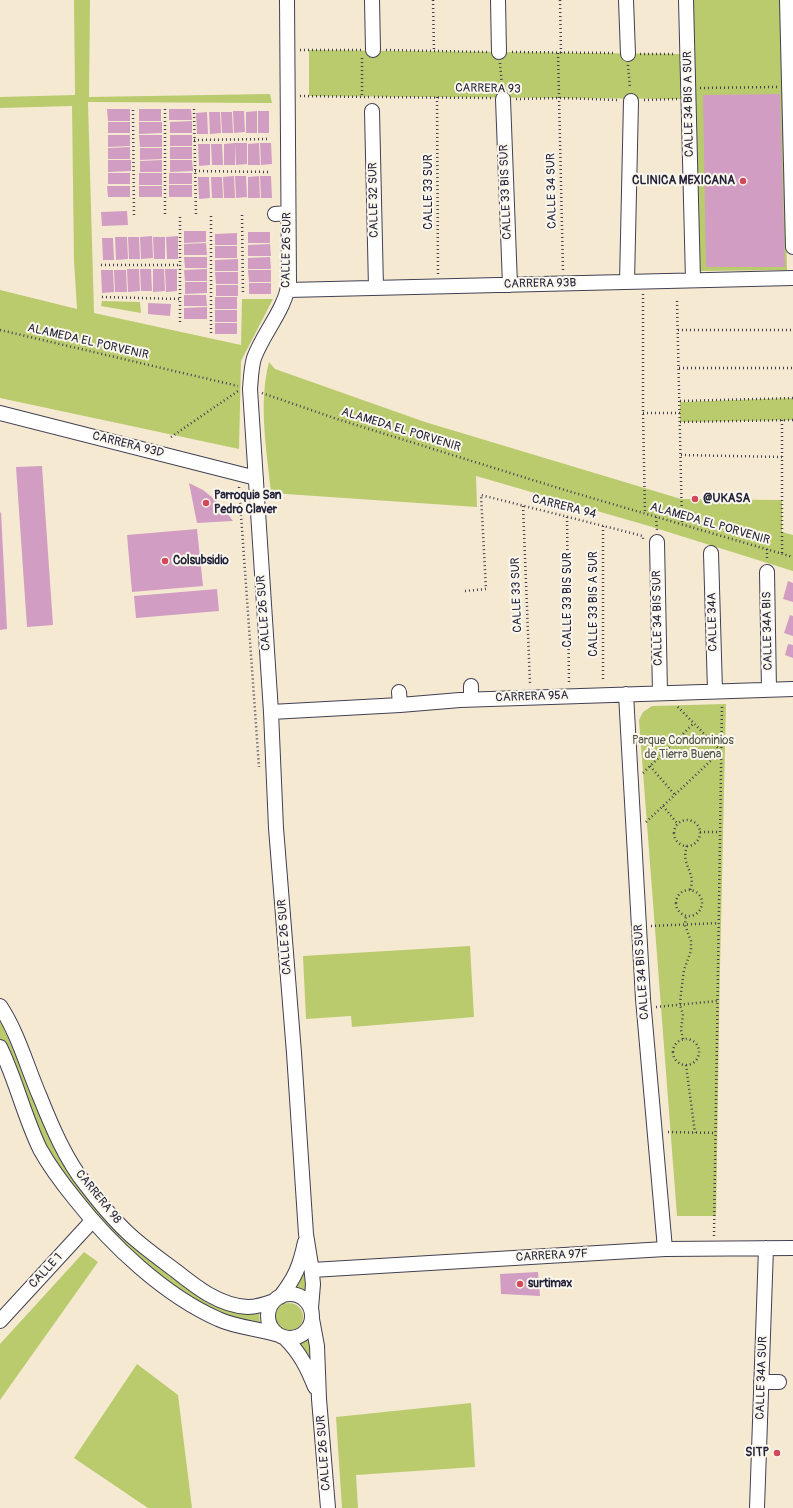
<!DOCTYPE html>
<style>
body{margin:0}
canvas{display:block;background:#f5e9d2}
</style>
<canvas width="793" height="1508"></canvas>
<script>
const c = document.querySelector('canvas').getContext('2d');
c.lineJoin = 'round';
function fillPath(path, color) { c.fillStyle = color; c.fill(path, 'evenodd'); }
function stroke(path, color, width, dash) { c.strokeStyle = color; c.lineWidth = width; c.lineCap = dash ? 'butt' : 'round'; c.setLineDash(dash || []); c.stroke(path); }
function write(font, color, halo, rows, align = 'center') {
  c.font = font + ' Pangolin,sans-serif'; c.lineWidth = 4; c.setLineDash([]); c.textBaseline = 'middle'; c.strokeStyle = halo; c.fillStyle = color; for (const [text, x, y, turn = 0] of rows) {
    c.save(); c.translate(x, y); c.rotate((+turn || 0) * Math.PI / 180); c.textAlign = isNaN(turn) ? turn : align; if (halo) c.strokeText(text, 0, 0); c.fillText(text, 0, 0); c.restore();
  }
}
const green = new Path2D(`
 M74 0H90L89 97 270 94 272 103 88 102 94 313 241 345 242 299H273L241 361 239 449 0 398V290L77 309 74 261 72 106 0 108V97L75 95Z
 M693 0H782L787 270 698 271Z
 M309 50 681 54V99L309 96Z
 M102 301 140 302 141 313 101 306Z
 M269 362 275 369 425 422 681 499 782 500V532L793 535V571L649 526 476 476 477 507 271 493C267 451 258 405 269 362Z
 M793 398V420L680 422V402Z
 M726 704 720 967 716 1216H677L639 720 643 712 652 706Z
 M470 946 474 1017 352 1027 351 1016 306 1019 303 956Z
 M0 1019 56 1150 160 1267 259 1312 260 1324 224 1316 194 1301 131 1255 101 1225 58 1166 42 1139 10 1060 0 1040Z
 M84 1252 98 1262 0 1400V1344Z
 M305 1267 308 1296 299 1291 291 1290Z
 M275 1317a14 14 0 1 1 28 0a14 14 0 1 1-28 0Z
 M311 1334 313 1366 294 1343C302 1342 307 1341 311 1334Z
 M137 1364 178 1395 192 1508H148L74 1458Z
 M471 1403 475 1467 356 1475 358 1508H342L336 1417Z`);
const building = new Path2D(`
 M780 94 785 267H706L703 95Z
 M107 109H130V121H108Z
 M139 109H161V121H139Z
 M169 109H191L192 120H169Z
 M233 111H244L245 132 234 133Z
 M257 111V133H246V112Z
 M258 111H269V133H258Z
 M207 112 208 134H197L196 113Z
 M209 112H220L221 133 210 134Z
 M221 112H232L233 133H222Z
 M192 121V133H170V122Z
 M108 122H130V133H108Z
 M139 122H162V133L139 134Z
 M108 135H130V146L108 147Z
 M139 135H162V147H140Z
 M170 135H192V146H170Z
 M235 143H247V164L236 165Z
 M235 143V165H224V144Z
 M259 143 260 165H248V144Z
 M260 143H271L272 164 261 165Z
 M198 144H210V165L199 166Z
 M211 144H222L223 165H212Z
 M130 147V159H108V148Z
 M170 147H192V159H170Z
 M140 148H162V159L140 160Z
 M108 160H131V171L108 172Z
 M162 160V172H140V161Z
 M170 160H192L193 171 170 172Z
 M108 173H130V184H108Z
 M139 173H162V185H139Z
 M169 173H192V184H169Z
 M234 176 235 198H224L223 177Z
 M235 176H246L247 197 236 198Z
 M259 176 260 198H248V177Z
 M260 176H271L272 198H261Z
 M198 177H209L210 198 199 199Z
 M211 177H222L223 198H212Z
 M169 185H192V197H169Z
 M107 186H130V197H108Z
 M139 186H162V197H139Z
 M127 211 128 225 102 226 101 212Z
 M184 231H206V242L184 243Z
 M248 232H270V243H248Z
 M237 233V245H215V234Z
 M152 236 153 258 141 259 140 237Z
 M178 236V259H167L166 237Z
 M115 237H127L128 259 116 260Z
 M128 237H139L140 259H129Z
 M153 237H165V259H154Z
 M102 238H113L114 260H103Z
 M206 243 207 255H184V244Z
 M270 244 271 256H248V245Z
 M215 246H237V258H215Z
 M184 257H207V268H185Z
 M270 257 271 269H248V258Z
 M238 259V271H215V260Z
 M127 269H139L140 291 128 292Z
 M140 269H151L152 291H141Z
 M153 269H164L165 291 153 292Z
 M165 269H177V291L166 292Z
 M207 269V281H185L184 270Z
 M101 270H113L114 292 102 293Z
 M114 270H126L127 292H115Z
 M248 270H271V282H249Z
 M215 272H238V284H216Z
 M185 282H207V293L185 294Z
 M249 283H271V294H249Z
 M216 285H238V296H216Z
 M184 295H206L207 306H184Z
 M215 297H237V309H215Z
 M148 303 171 304 170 316 148 314Z
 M207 307V319H184V308Z
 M215 310H237V322H215Z
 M215 323H237V334H215Z
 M42 466 53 625 27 627 16 467Z
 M189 483 203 490 213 498 223 508 233 521 197 523Z
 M1 512 7 629 0 630V513Z
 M197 529 203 586 132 592 127 535Z
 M788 581 793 583V602L783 599Z
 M217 589 219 611 136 618 134 596Z
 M790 615 793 616V636L784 633Z
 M788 644 793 645V658L785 655Z
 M538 1272 540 1296 501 1294 500 1274Z`);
const path = new Path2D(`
 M433 0 434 51
 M560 0 561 53
 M300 50H361
 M386 50 487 52
 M512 52 615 53
 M558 53 563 271
 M640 54H675
 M362 58V97
 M500 63 502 86
 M628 65 630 88
 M700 88 777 87
 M300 96 369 97
 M374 97 491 98
 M437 97 438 275
 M516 99 559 98 619 100
 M644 100 677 99
 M165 109V217
 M194 109 196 216
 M133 110 134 217
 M194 140 268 139
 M195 171 270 172
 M242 215 243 294
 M180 217V322
 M101 265H180
 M643 294V413L645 514
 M102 297 180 299
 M677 301 682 524
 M0 330 238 386
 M678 330H793
 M211 333V216
 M679 368H793
 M262 393 337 419 568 491 793 557
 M680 401 793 398
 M643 413H680
 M782 420V554
 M680 422 793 420
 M171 437 238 391
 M681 455 782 457
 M239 487 259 767
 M523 506 530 684
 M567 517 569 683
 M656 517 657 530
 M603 526V681
 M767 549V560
 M465 591 486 589 481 495 643 536V539
 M650 766 675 795
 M643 773 694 723
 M663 806 677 823
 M674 833a13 13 0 1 1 26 0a13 13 0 1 1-26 0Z
 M646 822 721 751 677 706
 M700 832H720
 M687 846C680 866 697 872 690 890
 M676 903a13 13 0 1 1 26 0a13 13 0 1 1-26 0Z
 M651 926 719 923
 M656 1007 717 1001
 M673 1052a13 13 0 1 1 26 0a13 13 0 1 1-26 0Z
 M683 1039 681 1030 683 1014 680 1005 681 993 684 970 691 951V941L685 925 686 916
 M686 1065 695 1133
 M668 1132 715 1133
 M714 1236 722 704`);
const minor = new Path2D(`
 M287 0 289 281C286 309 264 331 254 358 251 368 251 379 250 389L271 712 276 828 294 1053 306 1234 311 1265 313 1284 311 1308
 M372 0 373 50
 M498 0 499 52
 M626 0 628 54
 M686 0 693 280
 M787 0 793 247
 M503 99 510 285
 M372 111 376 288
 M275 214 288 213
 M627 282 631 101
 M288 290 793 278
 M0 413 256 478
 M657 542 660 693
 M711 553 715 691
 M767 572 769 690
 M471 686V699
 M399 692 400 705
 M626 694 643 999 665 1249
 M271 712 400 705 460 700 793 689
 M0 1006C18 1033 27 1067 40 1097 52 1127 66 1160 86 1185 99 1202 113 1219 128 1233 143 1247 160 1259 176 1271 196 1287 220 1306 248 1307 256 1307 266 1304 274 1301
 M0 1047C16 1080 24 1116 40 1149 50 1167 62 1183 75 1199 111 1245 164 1295 218 1319 237 1328 259 1328 279 1335
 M312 1270 665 1249 793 1248
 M268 1316a22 22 0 1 1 44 0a22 22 0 1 1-44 0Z
 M280 1297C295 1278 300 1266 305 1242
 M312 1319 317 1346 319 1399 328 1508
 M0 1321 92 1221
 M285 1338C300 1353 307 1367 315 1387
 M761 1382H779
 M757 1508 766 1248`);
const markers = [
 [743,181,4,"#d1495b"],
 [695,499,4,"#d1495b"],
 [206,503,4,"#d1495b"],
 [165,561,4,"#d1495b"],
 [520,1284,4,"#d1495b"],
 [777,1453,4,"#d1495b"]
];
const streetNames = [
 ["CARRERA 93",488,89,1],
 ["CALLE 34 BIS A SUR",689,104,-91],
 ["CALLE 34 SUR",552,191,-91],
 ["CALLE 33 SUR",429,192,-90],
 ["CALLE 33 BIS SUR",506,192,-92],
 ["CALLE 32 SUR",374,200,-91],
 ["CALLE 26 SUR",287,250,-89],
 ["CARRERA 93B",540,284,-1],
 ["ALAMEDA EL PORVENIR",88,342,13],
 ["ALAMEDA EL PORVENIR",401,430,17],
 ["CARRERA 93D",128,445,14],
 ["CARRERA 94",564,507,14],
 ["ALAMEDA EL PORVENIR",710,524,16],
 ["CALLE 33 SUR",517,595,-92],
 ["CALLE 33 BIS SUR",568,600,-90],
 ["CALLE 33 BIS A SUR",594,604,-90],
 ["CALLE 26 SUR",264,613,-94],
 ["CALLE 34 BIS SUR",658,618,-91],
 ["CALLE 34A",713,622,-91],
 ["CALLE 34A BIS",768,631,-91],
 ["CARRERA 95A",532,697,-2],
 ["CALLE 26 SUR",285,937,-94],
 ["CALLE 34 BIS SUR",642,972,-94],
 ["CARRERA 98",98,1197,51],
 ["CARRERA 97F",552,1256,-3],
 ["CALLE 1",46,1271,-47],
 ["CALLE 34A SUR",762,1378,-88],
 ["CALLE 26 SUR",324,1453,-94]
];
const poiNames = [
 ["CLINICA MEXICANA",735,181,"right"],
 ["Parroquia San",214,496],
 ["Pedro Claver",214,510],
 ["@UKASA",703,499],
 ["Colsubsidio",173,561],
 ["surtimax",528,1284],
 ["SITP",769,1453,"right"]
];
const parkNames = [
 ["Parque Condominios",683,741],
 ["de Tierra Buena",683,755]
];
fillPath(green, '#bacb6e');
fillPath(building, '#d29dc2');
stroke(minor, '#424052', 16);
stroke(path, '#424052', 2.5, [1, 3]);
stroke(minor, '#fff', 14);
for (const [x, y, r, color] of markers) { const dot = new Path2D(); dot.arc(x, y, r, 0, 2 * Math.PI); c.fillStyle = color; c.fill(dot); stroke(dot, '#fbf7ec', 1.5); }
write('12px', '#22223b', '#fbf7ec', streetNames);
write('bold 12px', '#22223b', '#fbf7ec', poiNames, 'left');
write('12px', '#50554a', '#fbf7ec', parkNames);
</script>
